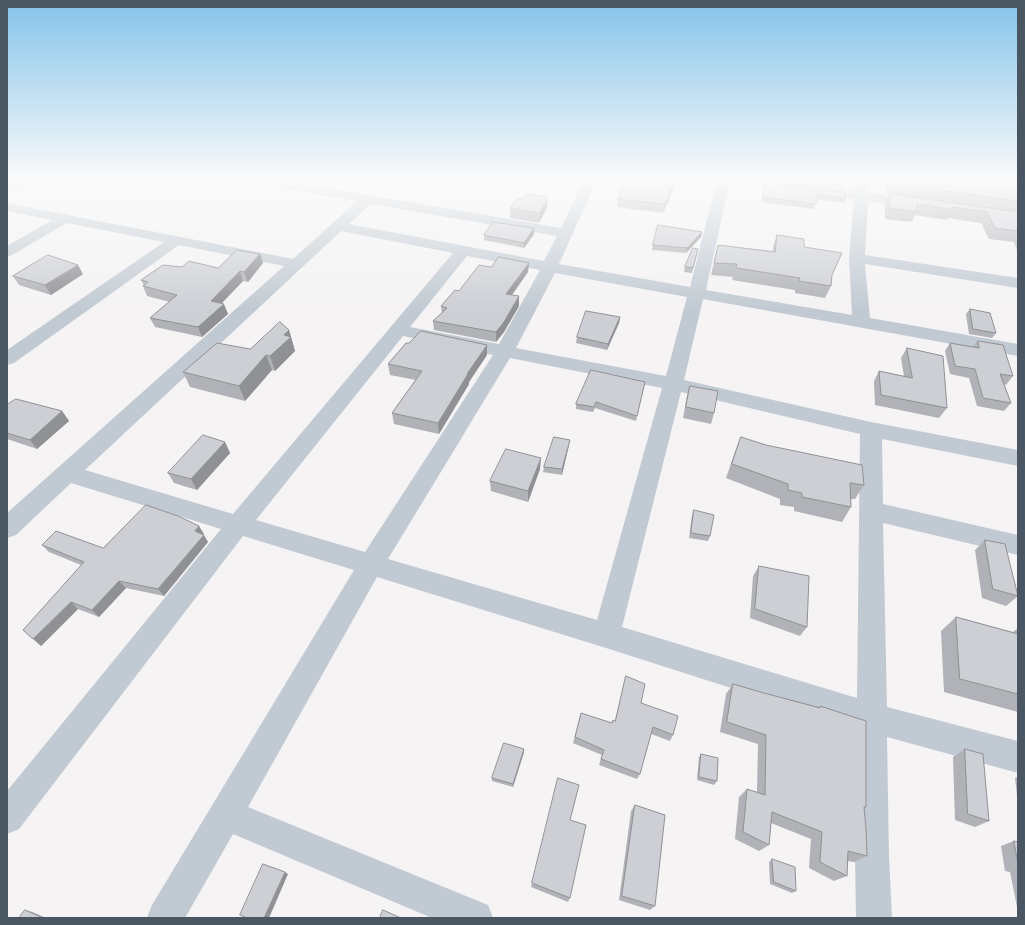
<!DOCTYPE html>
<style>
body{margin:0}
#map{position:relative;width:1025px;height:925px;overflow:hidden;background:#f5f3f3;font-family:"DejaVu Sans",sans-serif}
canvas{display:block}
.frame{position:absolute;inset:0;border:8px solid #4a5661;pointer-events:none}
</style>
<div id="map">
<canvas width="1025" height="925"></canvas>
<div class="frame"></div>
</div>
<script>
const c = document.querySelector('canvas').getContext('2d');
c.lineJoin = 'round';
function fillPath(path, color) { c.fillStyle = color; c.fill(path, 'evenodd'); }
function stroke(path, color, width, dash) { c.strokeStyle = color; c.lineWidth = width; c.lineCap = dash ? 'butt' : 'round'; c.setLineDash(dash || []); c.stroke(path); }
const minor = new Path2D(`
 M16 180H33L32 183 7 194V185Z
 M250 180H281L561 228 584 180H597L559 264 690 287 717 180H730L706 290 852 315 849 258 854 199 758 184 753 183 752 180H787L854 190V180H867V192L917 200 922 201 924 204 922 207 917 208 868 201 865 255 1018 278V288L865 264 870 318 1018 344V356L703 299 684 380 871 422 1018 450V466L882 439 883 504 1018 535V555L883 523 887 707 1018 741V773L887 737 889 856 892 918H856L855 856 856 728 606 648 377 577 248 807 488 905 493 918H432L233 834 185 918H147L152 905 354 570 243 536 19 829 7 834V791L221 529 71 483 16 535 7 538V513L284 266 179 245 14 363 7 365V350L164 242 67 223 12 255 7 257V246L52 220 7 211V203L293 259 357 201 256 184 251 183ZM371 204 557 236 544 261 349 224ZM341 231 453 253 233 514 85 470ZM467 256 540 270 499 344 410 327ZM555 273 687 297 666 376 516 348ZM403 336 493 355 365 552 256 520ZM510 358 662 388 597 620 388 559ZM681 392 860 434 857 698 622 627Z`);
const wall = new Path2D(`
 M635 180H692V183L676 182 663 213 617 207 618 199Z
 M800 180H844L842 187Z
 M886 180H1018V253L1014 242 989 239 981 223 948 218 947 220 915 215 912 222 885 219V204L890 194 885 193V182Z
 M766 182 846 199 844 203 816 199 814 209 761 202Z
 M522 199 547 207 539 223 510 218V208Z
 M534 228V234L524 248 484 240V235Z
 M702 232 701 237 686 253 652 250 653 245Z
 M777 235 804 247 832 276 831 286 825 298 795 293V290L732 280 733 277 711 275 718 245 773 251V247Z
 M698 249 692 273 684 272 685 267Z
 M260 254 263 263 248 282 243 281 222 303 228 314 202 337 155 327 150 318 170 302 147 296 143 286 144 285 141 280 182 267 218 268Z
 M529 263 528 272 512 295 519 306 504 332 496 342 434 330 433 321 442 313 441 306 459 291 491 267Z
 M83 274 51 295 19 285 13 276Z
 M970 309 996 333 992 338 969 334 966 314Z
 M620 317 619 323 607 350 576 343 577 337Z
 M289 330 295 351 275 371 272 370 245 401 190 387 183 372 250 349Z
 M978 341 1013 376 1006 385 1004 384 1011 403 1004 411 977 406 969 378 950 374 945 351 950 343 973 347Z
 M907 348 947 408 939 418 875 405 874 381 879 371 904 376 901 358Z
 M487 355 469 382V384L439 434 394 424 392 413 416 380 390 375 388 364Z
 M645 382 636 421 595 408 593 412 576 409V404Z
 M690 386 714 413 711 424 683 418 687 396Z
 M7 405 62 411 69 421 37 449 7 439Z
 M741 437 864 485 855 499H851V507L842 522 794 511V507L780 505V499L726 478 735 452Z
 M225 442 230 453 197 490 174 483 168 473Z
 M569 445 562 475 543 472 544 467Z
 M540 469 528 502 491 491 490 481Z
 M694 510 710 536 708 541 689 538 692 515Z
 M204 534 203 535 208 542 164 596 126 588 99 617 78 609 41 646 81 565 49 552 42 545 103 548Z
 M985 540 1018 596 1006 606 982 598 975 550Z
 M759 566 807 627 800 636 750 618 753 576Z
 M956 617 1013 632 1018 628V712L944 692 941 631Z
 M626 676 641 703 673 735 670 741 651 734 640 774 637 779 599 765 602 755 573 743 581 713 612 723 615 721 624 683Z
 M733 684 764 693 819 707 820 706 866 807 864 809 867 856 854 862 847 861V876L834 881 809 868 811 839 771 823 769 845 759 851 735 839 739 797 747 789 757 792 758 744 720 732 726 694Z
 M524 749V752L513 787 492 781V778Z
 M965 749 989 821 975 827 955 820 953 757Z
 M701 754 717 781 714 785 697 780 699 757Z
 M1018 777V804L1015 778Z
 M635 805 655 906 650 910 619 900 631 811Z
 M570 820V898L568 902 531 887 532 883Z
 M1014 841 1018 842V912L1010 872 1005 871 1001 846Z
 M772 859 796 891 792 893 770 884 769 862Z`);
const shadedWall = new Path2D(`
 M675 180H677L676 182 663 213 665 204Z
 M548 197 547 207 539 223 540 213Z
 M534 228V234L524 248V243Z
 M702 232 701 237 686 253 687 248Z
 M260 254 263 263 248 282 244 272Z
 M529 263 528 272 506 303V294Z
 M78 265 83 274 51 295 45 285Z
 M240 271 243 281 215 310 211 301Z
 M519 296V306L504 332 496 342V332Z
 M224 304 228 314 202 337 198 327Z
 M620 317 619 323 607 350 608 344Z
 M289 330 295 351 275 371 270 356 284 335Z
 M487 345V355L469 382V384L439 434 438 423 467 374Z
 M266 355 272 370 245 401 239 386Z
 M62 411 69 421 37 449 30 440Z
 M570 440 569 445 562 475V469Z
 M225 442 230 453 197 490 191 479Z
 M541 458 540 469 528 502V491Z
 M199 526 204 534 200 539 195 531Z
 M204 535 208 542 164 596 158 589Z
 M119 581 126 588 99 617 92 610Z
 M71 602 78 609 41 646 33 639Z
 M524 749V752L513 787V784Z
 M285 872 288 874 269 918H264Z
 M25 910 32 912 46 918H43Z`);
const building = new Path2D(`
 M626 180 634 181 635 180H675L665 204 618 199Z
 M889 180H1018V201L889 183Z
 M766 182 845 193 846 199 817 194 816 204 763 197Z
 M527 194 548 197 540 213 510 208 517 198 522 199Z
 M890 194 1018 212V231L995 228 987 212 952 207 953 210 917 204V212L890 208Z
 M493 222 534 228 524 243 484 235Z
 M658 225 702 232 687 248 653 245Z
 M777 235 804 239V247L842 253 832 275 831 286 799 281 800 278 736 268 737 264 714 263 718 245 775 252Z
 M693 248 698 249 693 268 685 267Z
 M237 250 260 254 244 272 240 271 211 301 224 304 198 327 150 318 177 295 143 286 148 282 141 280 163 265 182 267 189 261 218 268Z
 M48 255 78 265 45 285 13 276Z
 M499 257 529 263 506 294 519 296 504 322 496 332 433 321 447 308 441 306 455 290 459 291 479 265 491 267Z
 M970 309 990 313 996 333 973 329Z
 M586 311 620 317 608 344 577 337Z
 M280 322 289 330 284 335 291 337 270 356 266 355 239 386 183 372 217 343 250 349Z
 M421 331 487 345 467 374H468L438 423 392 413 422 371 388 364 406 343H409Z
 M978 341 1003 345 1013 376 1000 374 1011 403 983 398 975 369 955 366 950 343 979 348Z
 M907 348 943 356 947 408 881 395 879 371 912 378Z
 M591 370 645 382 637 416 596 402 594 407 576 404Z
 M690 386 718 391 714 413 686 407Z
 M16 399 62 411 30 440 7 433V405Z
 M203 435 225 442 191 479 168 473Z
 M554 437 570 440 562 469 544 467Z
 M741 437 766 445 862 465 864 485 850 483 851 507 802 497V493L788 490V484L732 464Z
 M506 449 541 458 528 491 490 481Z
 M146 505 178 516 199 526 195 531 204 535 158 589 119 581 92 610 71 602 33 639 23 630 84 562 42 545 56 531 103 548Z
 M694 510 714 515 710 536 691 533Z
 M985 540 1005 544 1018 596 993 589Z
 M759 566 809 576 807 627 755 609Z
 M956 617 1018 634V694L960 679Z
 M626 676 645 684 641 703 678 716 673 735 653 727 640 774 601 759 604 750 575 737 581 713 612 723 613 720 615 721Z
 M733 684 764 693 820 708V706L866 721V807H864L866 829 867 856 848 851 847 876 820 862 822 832 772 812 769 845 743 832 747 789 765 795 766 735 727 722Z
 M504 743 524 749 513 784 492 778Z
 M965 749 983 754 989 821 968 814Z
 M701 754 718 758 717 781 699 777Z
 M558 778 579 785 570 820 586 825 570 898 532 883Z
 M635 805 665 815 655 906 622 896Z
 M1014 841 1018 842V863Z
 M772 859 795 867 796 891 774 882Z
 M263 864 285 872 264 918H247L240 915Z
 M25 910 43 918H19Z
 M383 910 401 918H380Z`);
fillPath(minor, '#c1cad2');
fillPath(wall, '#b0b2b7');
fillPath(shadedWall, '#909195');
fillPath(building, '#cdcfd5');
stroke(building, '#909195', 1);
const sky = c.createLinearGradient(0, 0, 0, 310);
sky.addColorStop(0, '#85c3ea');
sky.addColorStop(0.58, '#fafafa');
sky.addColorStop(1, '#fafafa00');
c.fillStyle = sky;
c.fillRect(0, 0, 1025, 310);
</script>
